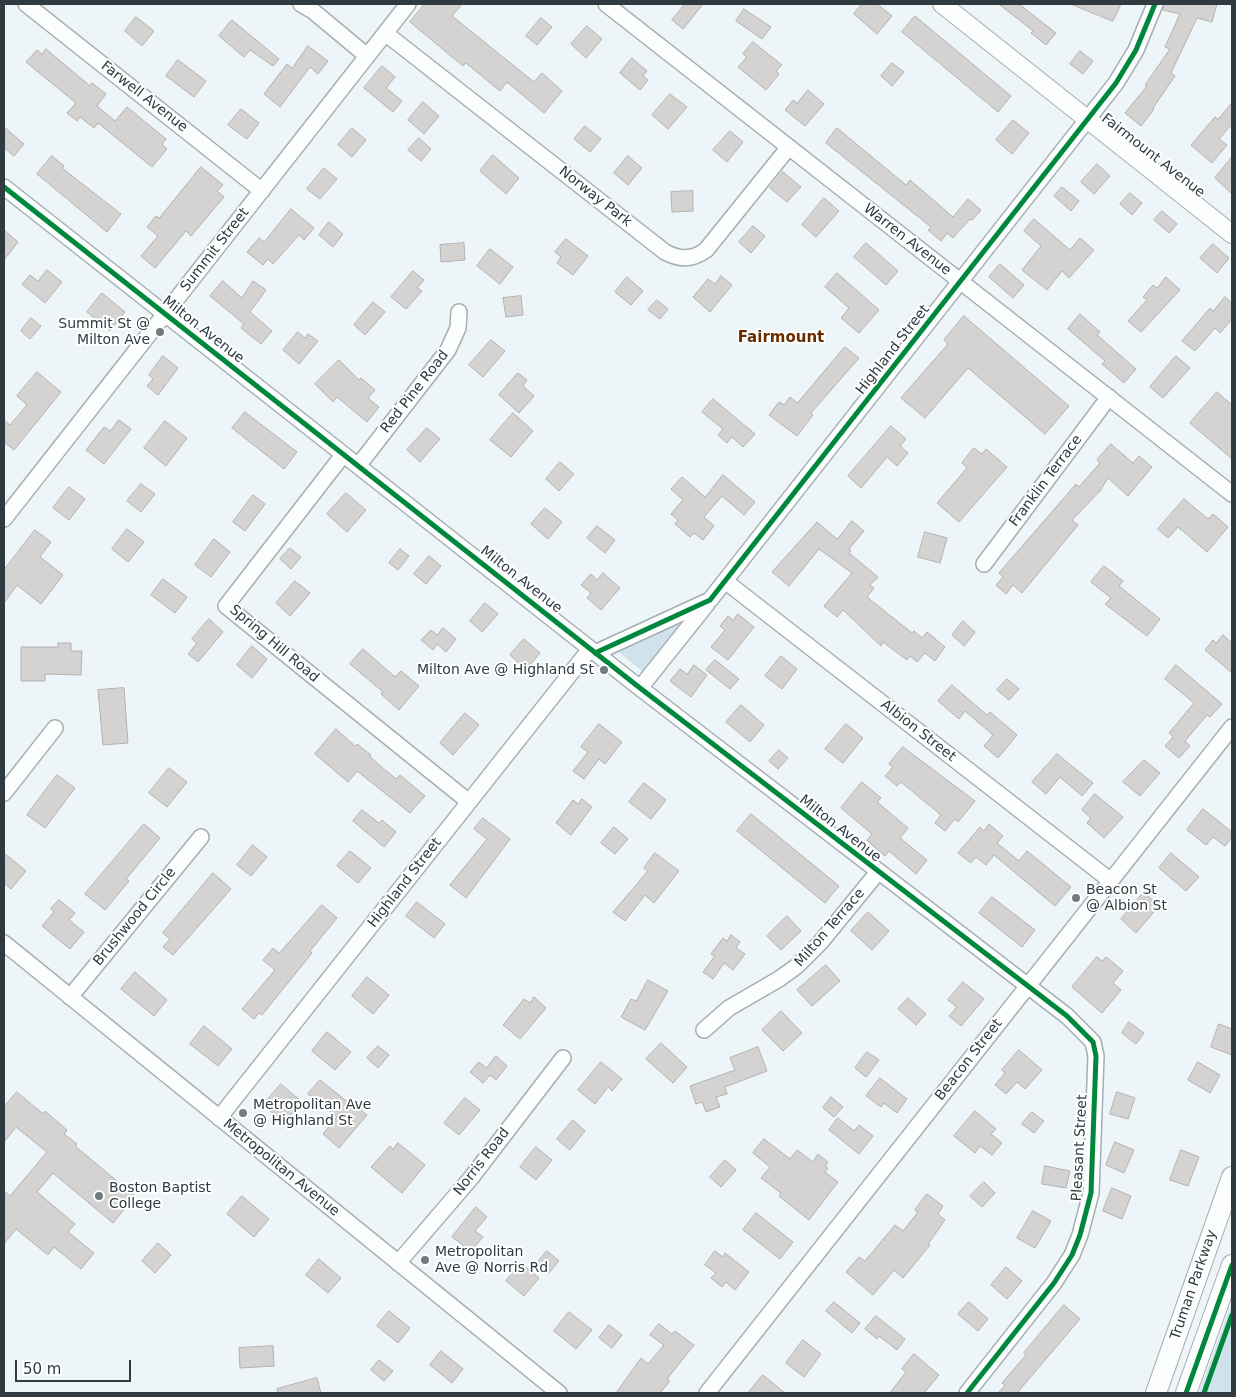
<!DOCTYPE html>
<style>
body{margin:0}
#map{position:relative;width:1236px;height:1397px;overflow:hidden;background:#eef5f8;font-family:"DejaVu Sans",sans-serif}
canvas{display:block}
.frame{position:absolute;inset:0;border:5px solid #2f3b40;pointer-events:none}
.scale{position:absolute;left:15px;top:1360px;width:116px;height:22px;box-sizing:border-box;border:2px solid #2f3b40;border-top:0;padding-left:6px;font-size:15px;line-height:18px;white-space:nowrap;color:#2f3b40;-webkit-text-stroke:4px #fff;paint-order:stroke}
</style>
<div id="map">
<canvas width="1236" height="1397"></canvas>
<div class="frame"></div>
<div class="scale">50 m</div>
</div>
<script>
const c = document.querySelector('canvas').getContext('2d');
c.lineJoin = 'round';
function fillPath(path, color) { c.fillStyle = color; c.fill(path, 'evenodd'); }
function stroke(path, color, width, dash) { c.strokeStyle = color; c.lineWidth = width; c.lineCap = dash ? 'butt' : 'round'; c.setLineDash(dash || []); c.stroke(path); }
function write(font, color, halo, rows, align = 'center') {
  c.font = font + ' "DejaVu Sans",sans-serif'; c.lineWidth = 4; c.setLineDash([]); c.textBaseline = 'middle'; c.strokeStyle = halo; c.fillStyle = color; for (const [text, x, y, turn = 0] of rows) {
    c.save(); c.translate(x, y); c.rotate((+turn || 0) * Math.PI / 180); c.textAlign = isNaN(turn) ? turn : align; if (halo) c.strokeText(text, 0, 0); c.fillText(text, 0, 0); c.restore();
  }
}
const green = new Path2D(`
 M682 622 643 672 619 652Z
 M1232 1302V1393H1199Z`);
const building = new Path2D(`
 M425 4H462L452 16 534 82 542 73 562 91 544 113 507 82 500 91 466 63 463 66 410 22Z
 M685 4H703L683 29 672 20Z
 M862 4H877L892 16 877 34 854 14Z
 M999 4H1019L1056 33 1046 45 1031 33 1033 31Z
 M1071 4H1121L1113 21Z
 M1164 4H1217L1212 22 1197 18 1171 73 1175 76 1153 108 1154 109 1141 126 1125 113 1147 86 1145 85 1170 49 1165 47 1180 14 1163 10Z
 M744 9 771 27 762 39 736 21Z
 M915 16 1011 96 998 112 902 32Z
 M136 17 154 31 142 46 125 31Z
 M541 18 552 27 537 45 526 36Z
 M232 20 279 59 273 66 250 50 244 57 219 36Z
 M587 26 602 39 586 58 571 44Z
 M753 42 782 65 776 71 779 74 766 90 738 67 747 57 743 54Z
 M308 46 328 61 318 74 310 67 280 107 264 94 287 64 292 68Z
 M46 49 90 86 92 83 106 94 97 106 115 121 127 107 166 139 162 144 167 149 152 167 98 123 94 128 80 117 77 121 67 113 76 103 26 62 37 50 42 54Z
 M1080 51 1093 61 1083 74 1070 64Z
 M632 58 647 71 643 76 648 80 640 90 620 73Z
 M178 60 206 81 194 97 166 76Z
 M892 63 904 72 892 86 881 76Z
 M382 66 395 77 386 88 402 101 393 112 364 88Z
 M808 90 824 104 805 126 785 110 793 100 797 103Z
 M670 94 687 107 668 129 652 115Z
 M423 102 439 116 424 134 408 120Z
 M1232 103V124L1219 139 1227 145 1212 163 1191 145 1215 117 1218 119Z
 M241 109 259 123 247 139 228 125Z
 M1013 120 1029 133 1012 154 996 140Z
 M585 126 601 139 590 152 574 139Z
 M4 127 24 144 14 156 4 148Z
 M352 128 366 140 352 157 338 145Z
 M837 128 906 185 910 180 953 217 968 199 981 210 972 220 970 219 953 238 947 233 941 241 928 230 931 227 826 143Z
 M730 131 743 142 727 162 713 150Z
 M419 138 431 149 421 161 408 150Z
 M493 155 519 178 506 194 480 171Z
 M52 156 64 166 62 168 121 214 107 232 37 174Z
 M628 156 642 168 628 185 614 173Z
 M1232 157V194L1215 178Z
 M1097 164 1110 176 1094 194 1081 182Z
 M201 167 223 185 217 191 224 197 191 236 186 231 155 268 141 256 158 236 147 227 156 216 159 218Z
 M324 168 337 179 320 199 307 189Z
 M783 172 801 187 787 202 770 188Z
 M1062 187 1079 201 1071 211 1054 196Z
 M693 191V211L672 212 671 192Z
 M1130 193 1142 203 1132 215 1120 204Z
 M824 198 839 211 816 237 802 225Z
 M291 209 314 228 304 240 299 235 273 264 268 259 263 265 247 252 259 238 264 242Z
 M1162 211 1177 224 1169 233 1154 220Z
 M1034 219 1070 250 1080 238 1094 250 1069 278 1062 271 1047 290 1022 270 1041 246 1024 231Z
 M329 222 343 234 333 247 319 235Z
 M753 226 765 236 751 253 739 242Z
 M4 230 18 242 4 260Z
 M566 239 588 256 573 275 557 263 561 257 555 252Z
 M464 243 465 260 441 262 440 245Z
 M866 243 898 271 886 285 854 257Z
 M1213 244 1229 258 1217 273 1200 258Z
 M490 249 513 267 500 284 477 266Z
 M1000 264 1024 285 1013 298 989 277Z
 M47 270 62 282 45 303 22 284 30 275 38 281Z
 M413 271 424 280 417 288 422 291 406 309 391 297Z
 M837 273 879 310 859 333 841 318 849 308 825 287Z
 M721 276 732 285 710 312 693 297 708 279 715 284Z
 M627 277 643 291 631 305 615 292Z
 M1166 277 1180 290 1141 332 1128 321 1147 300 1143 297 1153 285 1157 288Z
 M223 281 242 298 253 281 266 290 250 312 272 331 261 344 241 328 244 324 210 296Z
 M102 293 125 312 110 331 87 312Z
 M521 296 523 315 506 317 503 298Z
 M1225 297 1232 303V319L1220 333 1215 328 1195 351 1182 341 1210 308 1213 311Z
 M657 300 668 309 660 319 648 310Z
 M373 302 385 312 365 335 354 325Z
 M1080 314 1100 332 1097 335 1136 369 1124 383 1102 364 1105 361 1068 329Z
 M964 316 1069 406 1045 434 968 368 925 418 901 398 948 344 944 340Z
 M31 318 41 326 30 339 21 331Z
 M298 332 305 338 308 334 318 341 299 364 283 350Z
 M491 340 505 351 483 377 469 365Z
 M845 347 859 358 811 413 813 415 797 436 769 415 779 402 784 405 790 397 797 403Z
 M163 356 178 368 158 395 147 386 153 379 149 375Z
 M1176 356 1190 368 1163 398 1150 387Z
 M339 360 359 380 361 378 375 390 368 398 379 407 367 422 337 397 333 402 315 384Z
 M37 372 61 392 14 450 4 442V420L10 425 27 405 17 396Z
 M518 373 527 380 523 386 534 396 519 413 499 395Z
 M1217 392 1232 405V459L1190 423Z
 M713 399 755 434 743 447 732 437 727 443 718 435 723 429 702 412Z
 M245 412 297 452 284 469 232 428Z
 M513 413 533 431 511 457 490 440Z
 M119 420 131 429 104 464 86 450 104 427 110 431Z
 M165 421 187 438 166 466 144 448Z
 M891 426 906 439 900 446 908 453 897 466 887 457 861 488 848 476Z
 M427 428 440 439 420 462 407 450Z
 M1111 444 1133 463 1139 456 1152 467 1128 496 1108 478 1100 491 1072 520 1078 525 1022 593 1013 585 1006 594 996 585 1003 577 999 573 1076 484 1079 487 1100 463 1097 460Z
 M974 448 982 454 986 449 1007 467 959 522 937 503 967 468 962 463Z
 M560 462 574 474 559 491 546 479Z
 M723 475 755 502 744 515 722 496 704 517 714 526 703 540 694 533 690 537 675 524 678 520 671 514 683 500 671 489 682 477 705 497Z
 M141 484 155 494 141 512 127 501Z
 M69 487 85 499 69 520 53 508Z
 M346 493 366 510 347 532 327 514Z
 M253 495 265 504 245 531 233 522Z
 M1184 499 1208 519 1213 514 1228 527 1207 552 1178 527 1168 538 1158 529Z
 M545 508 562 522 548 539 531 524Z
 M852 521 864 531 849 549 851 551 849 553 878 577 870 585 874 588 867 597 912 633 914 631 922 638 927 632 945 647 935 661 925 653 917 662 910 656 907 660 883 642 881 646 843 610 837 617 824 606 852 573 819 549 789 586 772 572 817 522 837 539Z
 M597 526 615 540 605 553 587 538Z
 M127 529 144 542 128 562 112 549Z
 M35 530 51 542 40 557 63 575 41 604 17 585 4 603V570Z
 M925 532 947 538 940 563 918 557Z
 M214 539 230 552 211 577 195 565Z
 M290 548 301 557 291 569 280 559Z
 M400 549 409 556 398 570 389 563Z
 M429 556 441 566 426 584 414 574Z
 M1104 566 1123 581 1119 586 1160 619 1147 636 1105 604 1111 598 1091 582Z
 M603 573 620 588 601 610 587 598 591 593 581 585 591 574 597 580Z
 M163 579 187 597 175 613 151 595Z
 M295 581 310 593 290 616 276 603Z
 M485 603 498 614 482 632 470 621Z
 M738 614 754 627 728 660 711 647 725 630 720 626 728 616 733 620Z
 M209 619 223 632 198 662 188 654 197 643 192 639Z
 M963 621 975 632 964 646 952 635Z
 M443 628 456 639 446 652 437 644 433 650 421 640 431 630 437 635Z
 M1223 635 1232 643V673L1205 650 1213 640 1216 643Z
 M524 639 540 653 526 670 510 655Z
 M58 643H71V651H82L81 675 45 674V681H21V647H58Z
 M252 646 267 659 252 678 237 665Z
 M363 649 395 677 401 671 419 686 399 710 381 694 383 692 350 664Z
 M781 656 797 669 782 689 765 676Z
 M715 660 739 679 730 689 706 670Z
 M694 665 707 675 691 697 670 681 680 669 687 674Z
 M1176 665 1222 704 1210 717 1207 715 1185 741 1190 746 1179 758 1165 746 1173 737 1169 733 1194 703 1165 679Z
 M1007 679 1019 689 1009 700 997 690Z
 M952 685 987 715 990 712 1017 735 998 758 984 746 993 735 965 711 959 719 938 701Z
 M124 688 128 743 103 745 98 690Z
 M741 705 764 725 750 742 726 722Z
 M465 713 479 725 453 755 440 743Z
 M599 724 622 742 605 764 599 759 584 779 573 771 588 752 581 747Z
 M846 724 863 738 843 763 825 749Z
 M336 729 355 746 357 744 371 755 370 757 396 779 400 775 425 796 410 813 357 771 348 782 315 754Z
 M903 747 975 801 958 822 955 819 945 831 935 823 941 815 901 782 897 786 885 776 893 767 889 764Z
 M779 750 788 758 778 769 769 761Z
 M1057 754 1093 783 1082 796 1060 777 1046 794 1032 782Z
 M1144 760 1160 773 1140 796 1123 782Z
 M169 768 187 782 167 807 149 793Z
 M57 775 75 788 45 828 27 815Z
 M862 782 881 798 877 802 908 828 900 838 927 860 916 874 889 851 885 856 872 845 867 840 872 834 841 808Z
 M644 783 666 800 651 819 629 802Z
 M1095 794 1123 817 1104 838 1087 823 1091 818 1082 810Z
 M582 799 592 807 571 835 556 823 573 800 578 804Z
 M1203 809 1232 832V837L1225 846 1213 837 1206 845 1187 830Z
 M362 810 379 823 382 820 396 832 384 847 353 821Z
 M751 814 839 886 825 903 737 831Z
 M483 818 510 839 466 898 450 885 487 839 474 829Z
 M144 824 160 838 126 879 129 881 105 910 85 894Z
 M989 824 1003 836 997 843 1019 861 1027 851 1071 887 1055 906 994 855 986 865 976 857 971 863 958 853 980 827 984 831Z
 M614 827 628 839 615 854 601 843Z
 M253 845 267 857 251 876 237 865Z
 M350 851 371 868 358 883 337 866Z
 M4 853 26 871 11 889 4 883Z
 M655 853 679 871 654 903 645 895 625 921 613 912 648 871 644 868Z
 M1171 853 1199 877 1186 891 1159 868Z
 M213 873 231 889 173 955 163 947 170 939 163 933Z
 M1144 892 1159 906 1136 933 1121 919Z
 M992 897 1035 930 1022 947 979 913Z
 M59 900 75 913 69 920 84 932 70 949 42 926 54 912 51 909Z
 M417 902 445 924 434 938 406 916Z
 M322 905 337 918 310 951 312 953 262 1015 259 1013 254 1019 242 1009 275 970 263 960 273 948 279 953Z
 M868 912 889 931 872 950 851 931Z
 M787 916 801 931 781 950 767 936Z
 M731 935 740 942 736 948 745 954 733 970 724 963 713 979 703 972 715 956 711 954 723 938 727 941Z
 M1097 957 1102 961 1106 957 1123 971 1113 983 1121 990 1102 1013 1072 987Z
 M826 965 840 981 812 1006 797 990Z
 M135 972 167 1000 154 1016 121 989Z
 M367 977 389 995 373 1014 352 996Z
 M648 980 668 991 645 1030 621 1017 631 999 636 1001Z
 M963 982 984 999 961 1026 949 1016 957 1007 948 1000Z
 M534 997 546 1008 520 1039 503 1025 524 999 530 1003Z
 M908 998 926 1014 916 1025 898 1009Z
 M781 1011 802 1033 783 1051 762 1030Z
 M1129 1022 1144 1033 1136 1044 1122 1033Z
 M1219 1024 1232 1029V1055L1211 1047Z
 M204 1026 232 1049 218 1066 190 1044Z
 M327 1032 351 1052 335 1070 312 1051Z
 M661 1043 687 1067 673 1083 646 1059Z
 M378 1046 389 1055 378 1068 367 1058Z
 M758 1047 767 1071 725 1087 727 1094 716 1097 720 1107 706 1112 702 1102 696 1104 690 1086 735 1070 730 1058Z
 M1019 1050 1042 1070 1025 1089 1017 1082 1006 1094 995 1085 1005 1073 1002 1070Z
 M867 1052 879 1060 866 1077 855 1068Z
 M496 1056 507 1066 496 1080 490 1075 483 1083 470 1072 479 1062 486 1068Z
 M601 1062 622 1079 612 1091 608 1087 595 1104 578 1090Z
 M1198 1062 1220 1075 1210 1093 1188 1080Z
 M880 1078 907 1099 897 1113 884 1103 881 1107 866 1096Z
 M320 1080 349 1103 351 1101 367 1115 339 1148 323 1134 337 1117 308 1094Z
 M281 1084 302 1102 284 1123 263 1105Z
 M17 1092 43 1114 45 1111 67 1130 64 1134 77 1144 75 1146 135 1196 113 1223 53 1173 37 1192 75 1224 68 1232 94 1253 81 1269 54 1247 48 1255 16 1229 4 1244V1191L10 1196 47 1152 16 1127 4 1142V1107Z
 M1117 1092 1135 1098 1128 1119 1110 1114Z
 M831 1097 843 1107 834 1117 823 1108Z
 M465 1098 480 1110 459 1135 444 1123Z
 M975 1111 996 1129 991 1134 1002 1143 992 1155 980 1146 975 1153 954 1136Z
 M1032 1112 1044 1121 1034 1133 1022 1124Z
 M838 1118 854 1131 859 1125 873 1136 859 1154 829 1130Z
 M573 1120 585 1131 570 1150 557 1139Z
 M764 1139 790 1159 797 1150 813 1162 818 1154 828 1162 825 1166 828 1168 825 1172 838 1182 809 1220 779 1196 781 1193 761 1178 770 1167 753 1153Z
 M1115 1142 1134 1150 1124 1173 1106 1165Z
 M398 1143 425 1165 402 1193 371 1167 390 1146 393 1149Z
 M536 1147 552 1160 536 1180 520 1167Z
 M1181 1150 1199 1157 1188 1186 1170 1180Z
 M725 1160 736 1170 721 1187 710 1177Z
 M1045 1166 1070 1171 1066 1188 1042 1184Z
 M984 1182 995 1193 982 1207 970 1196Z
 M1112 1188 1131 1196 1122 1219 1103 1211Z
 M927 1194 943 1206 938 1214 945 1220 928 1244 930 1245 903 1278 894 1270 873 1295 846 1272 859 1257 865 1261 895 1225 903 1231 918 1212 915 1210Z
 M242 1196 269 1219 254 1237 227 1214Z
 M476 1207 487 1217 475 1231 483 1237 471 1251 452 1237Z
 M1033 1211 1051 1221 1035 1248 1017 1238Z
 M756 1213 793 1242 780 1259 743 1230Z
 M158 1243 171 1255 155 1273 142 1261Z
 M547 1251 559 1261 548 1274 536 1264Z
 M715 1251 723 1257 725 1253 749 1272 735 1290 726 1282 722 1287 711 1278 716 1273 705 1265Z
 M319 1259 341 1278 328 1293 306 1275Z
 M521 1263 539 1278 524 1296 506 1281Z
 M1006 1267 1022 1281 1007 1299 991 1285Z
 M834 1302 860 1323 852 1333 826 1311Z
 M969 1302 988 1319 978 1331 958 1314Z
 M1064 1305 1080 1319 1017 1393H998L1005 1385 1002 1383 1026 1355 1024 1353Z
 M389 1311 410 1328 398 1343 377 1326Z
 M569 1312 592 1330 576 1349 554 1331Z
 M876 1316 905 1339 897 1350 879 1336 877 1339 865 1329Z
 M659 1324 672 1334 675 1331 694 1345 667 1379 670 1381 660 1393H616L641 1358 648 1364 664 1345 650 1335Z
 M609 1325 622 1335 612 1348 599 1338Z
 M803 1340 821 1354 804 1377 786 1363Z
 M273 1346 274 1366 240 1368 239 1348Z
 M441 1351 463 1369 452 1383 430 1365Z
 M914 1354 939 1375 924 1393H890L906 1372 902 1369Z
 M379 1360 393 1371 384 1381 371 1370Z
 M763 1375 785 1393H748Z
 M317 1378 321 1393H278L277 1389Z`);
const minor = new Path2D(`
 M26 4 262 191
 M301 4 313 11 367 56
 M606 4 1232 494
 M385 33 665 252C680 260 692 260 706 250L789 147
 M4 187 640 688 1067 1016 1093 1042 1096 1056 1091 1193 1080 1235 1072 1255 1054 1283 967 1393
 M343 455 226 606 469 802
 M358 466 448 350 458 328 459 312
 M4 519 408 4
 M984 564 1109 397
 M725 581 1111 881
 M595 653 710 600 1116 83 1136 50 1155 4
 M640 688 707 604
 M4 793 55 728
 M4 943 559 1393
 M70 997 201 837
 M704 1030 729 1008 779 979 797 966 820 943 878 872
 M219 1118 590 649
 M398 1263 471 1178 563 1058
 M707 1393 1232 727`);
const tertiary = new Path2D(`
 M942 4 1232 234`);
const secondary = new Path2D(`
 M1156 1393 1232 1177
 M1186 1393 1232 1265`);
const cycleway = new Path2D(`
 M4 187 640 688 1067 1016 1093 1042 1096 1056 1091 1193 1080 1235 1072 1255 1054 1283 967 1393
 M595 653 710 600 1116 83 1136 50 1155 4
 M1186 1393 1232 1265
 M1204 1393 1232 1315`);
const markers = [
 [160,332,5,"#727c80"],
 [604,670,5,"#727c80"],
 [1076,898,5,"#727c80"],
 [243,1113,5,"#727c80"],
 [99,1196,5,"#727c80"],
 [425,1260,5,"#727c80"]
];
const streetNames = [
 ["Farwell Avenue",144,97,38],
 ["Fairmount Avenue",1153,156,38],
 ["Norway Park",595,197,38],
 ["Warren Avenue",907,240,38],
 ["Summit Street",215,250,-52],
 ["Milton Avenue",203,330,38],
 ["Highland Street",893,350,-52],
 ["Red Pine Road",415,392,-52],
 ["Franklin Terrace",1046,481,-53],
 ["Milton Avenue",521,580,38],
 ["Spring Hill Road",274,644,40],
 ["Albion Street",918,731,38],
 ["Milton Avenue",840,829,38],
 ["Highland Street",405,883,-52],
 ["Brushwood Circle",135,917,-51],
 ["Milton Terrace",830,928,-49],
 ["Beacon Street",969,1060,-52],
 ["Pleasant Street",1080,1148,-87],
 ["Norris Road",482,1162,-52],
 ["Metropolitan Avenue",281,1168,39],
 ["Truman Parkway",1194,1285,-71]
];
const poiNames = [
 ["Summit St @",150,324,"right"],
 ["Milton Ave",150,340,"right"],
 ["Milton Ave @ Highland St",594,670,"right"],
 ["Beacon St",1086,890],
 ["@ Albion St",1086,906],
 ["Metropolitan Ave",253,1105],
 ["@ Highland St",253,1121],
 ["Boston Baptist",109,1188],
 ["College",109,1204],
 ["Metropolitan",435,1252],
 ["Ave @ Norris Rd",435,1268]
];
const neighbourhoodNames = [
 ["Fairmount",781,338]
];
fillPath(green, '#d0e2eb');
fillPath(building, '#d5d3d1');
stroke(building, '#b3b1b0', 1);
stroke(minor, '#a5aeb1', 18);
stroke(tertiary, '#a5aeb1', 20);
stroke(secondary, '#a5aeb1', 22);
stroke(minor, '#fcfefe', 15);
stroke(tertiary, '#fcfefe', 18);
stroke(secondary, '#fcfefe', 20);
stroke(cycleway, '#00873e', 5);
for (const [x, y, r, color] of markers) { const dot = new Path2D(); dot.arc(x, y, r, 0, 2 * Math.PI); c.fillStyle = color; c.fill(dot); stroke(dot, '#fff', 2); }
write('14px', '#2f3b40', '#fff', streetNames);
write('14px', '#2f3b40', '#fff', poiNames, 'left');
write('bold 15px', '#682c00', '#fff', neighbourhoodNames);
</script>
